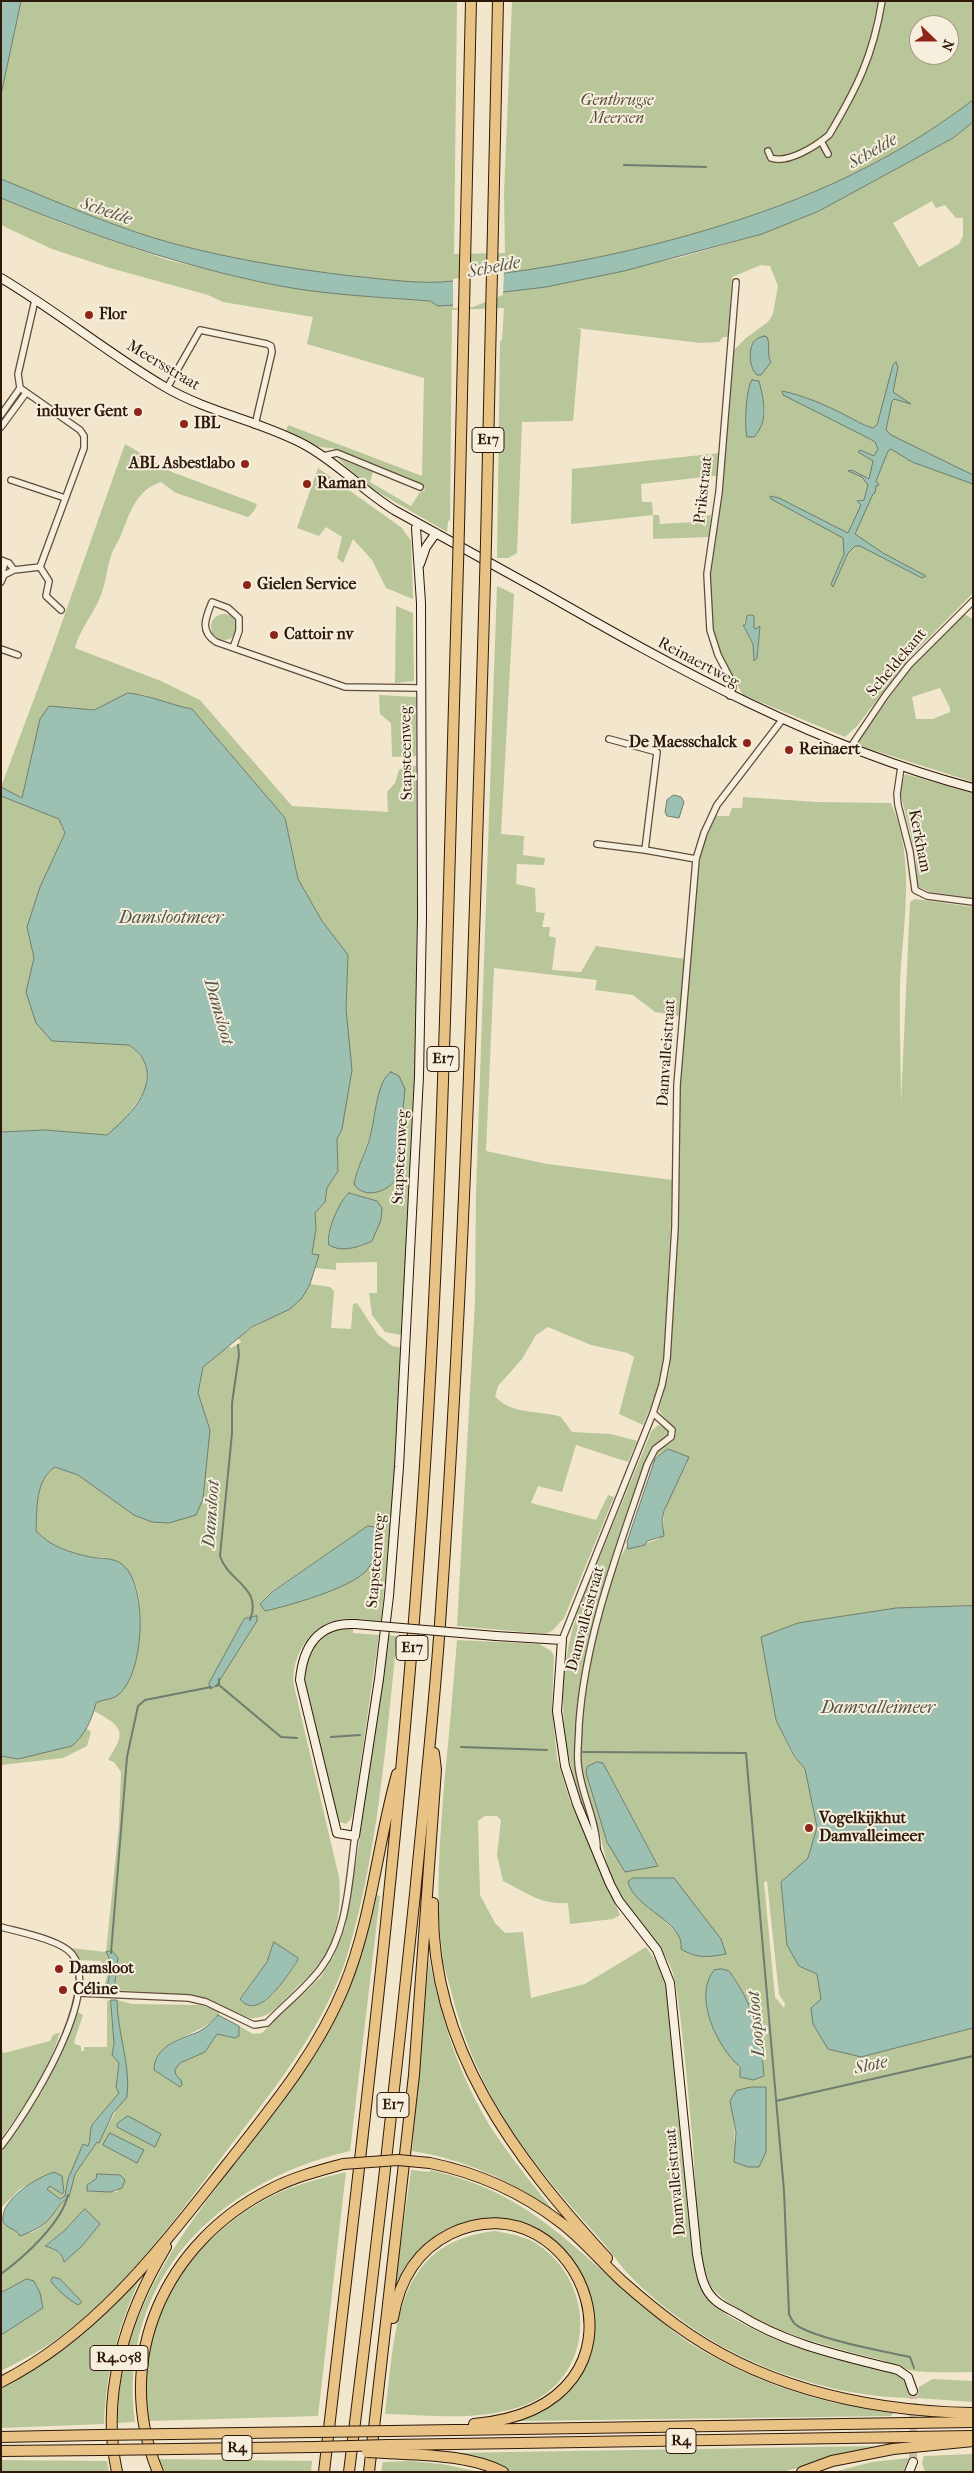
<!DOCTYPE html>
<meta charset="utf-8">
<style>
body{margin:0}
#map{position:relative;width:974px;height:2473px;overflow:hidden;background:#f2e6cd;font-family:"IM FELL French Canon",serif}
canvas{display:block}
.frame{position:absolute;inset:0;border:2px solid #2e190a;pointer-events:none}
.north{position:absolute;left:909px;top:15px;width:50px;height:50px;box-sizing:border-box;background:#f7efde;border:1px solid #a79989;border-radius:50%;rotate:112deg;font-size:14px;font-weight:700;line-height:20px;text-align:center;color:#2e190a}
.north::after{content:'';display:block;margin:auto;width:18px;height:22px;background:#8f2418;clip-path:polygon(50% 0,100% 100%,50% 72%,0 100%)}
</style>
<div id="map">
<canvas width="974" height="2473"></canvas>
<div class="frame"></div>
<div class="north">N</div>
</div>
<script>
const c = document.querySelector('canvas').getContext('2d');
c.lineJoin = 'round';
function fillPath(path, color) { c.fillStyle = color; c.fill(path, 'evenodd'); }
function stroke(path, color, width, dash) { c.strokeStyle = color; c.lineWidth = width; c.lineCap = dash ? 'butt' : 'round'; c.setLineDash(dash || []); c.stroke(path); }
function write(font, color, halo, rows, align = 'center') {
  c.font = font + ' "IM FELL French Canon",serif'; c.lineWidth = 4; c.setLineDash([]); c.textBaseline = 'middle'; c.strokeStyle = halo; c.fillStyle = color; for (const [text, x, y, turn = 0] of rows) {
    c.save(); c.translate(x, y); c.rotate((+turn || 0) * Math.PI / 180); c.textAlign = isNaN(turn) ? turn : align; if (halo) c.strokeText(text, 0, 0); c.fillText(text, 0, 0); c.restore();
  }
}
const green = new Path2D(`
 M21 1H457L454 254 505 253 504 193 512 1H973V100C882 169 790 207 682 237 624 253 565 265 505 273 488 276 471 280 454 281 421 285 385 279 352 276 292 269 232 259 175 244 115 228 58 202 1 179V95ZM919 25H949V55H919Z
 M973 122V593L911 656 857 726 845 737 743 695 726 665 716 640 712 623 710 576 723 475 641 484 642 502H652L653 515H659L660 524 694 522V517L711 515 709 537 653 539V515L571 524 572 469 719 453 728 356 746 338 768 322 773 314 778 286 770 266 761 265 732 277 728 337H723L719 342 700 343 577 328 581 330 573 421 522 422 517 553 508 558H497L500 341 502 340 504 308 452 310 450 520 448 521 447 532 369 487 337 458 373 472 370 482 411 506 420 492 425 490 423 485 332 448 319 447 286 431 288 425 422 476 424 378 307 344 313 317 223 302 208 295 110 268 52 249 1 225V198L61 223 168 260 247 279 278 286 371 297 472 304 504 292 546 287 682 257 762 234 819 211 953 138ZM932 201 936 208 945 205 956 218H963V236L959 244 919 267 893 223ZM749 393 763 397 765 415 745 425ZM751 615 754 616V628L756 629 760 627 757 658H753V644L743 626 747 616Z
 M125 444 172 472 257 504 254 511 248 517 176 493 161 482C136 490 130 513 121 535 118 543 112 550 110 559 106 573 105 587 99 600 91 617 80 629 75 648L161 681 200 700 292 806 388 812 387 792 395 783 399 770 408 765 416 766 417 917 415 1080 401 1335 385 1332 372 1315 369 1293H377V1262L336 1263V1270L315 1268 318 1255 312 1254 316 1229 315 1213 325 1202 327 1188 338 1171 337 1139 342 1129 348 955 322 921 298 879 285 818 192 709 170 705 145 695 128 693 94 710 49 706 22 798 1 787 49 659ZM381 1087 403 1101 396 1177 394 1183 354 1181 371 1133ZM349 1193 377 1201 364 1245 347 1249 328 1234 342 1201Z
 M318 468 402 528 411 541 413 599 386 588 372 560 353 539 343 563 337 558 342 537 326 527 319 536 297 528Z
 M497 586 514 594 501 834 524 836 523 855 545 858 544 865 517 864 516 884 535 888 536 912 545 913 542 927H550L549 936 556 938 552 970 581 972 596 946 685 959 679 1016 655 1012 633 995 595 990 597 980 494 968 486 1151 547 1164 673 1180 664 1357 657 1391 643 1425 619 1414 634 1357 628 1353 591 1345 548 1327 536 1335 522 1359 498 1386 495 1396C510 1415 540 1410 561 1417L572 1432 611 1434 637 1441 628 1462 576 1445 562 1492 538 1486 531 1503 596 1520 608 1495 614 1497 564 1618 552 1631 545 1634 457 1626 475 1302 476 1191Z
 M396 606 413 613 414 681 395 683Z
 M964 614 973 619V782L857 745V741L916 662ZM940 688 950 708V712L933 719H916L912 697Z
 M211 627a13 13 0 1 1 26 0a13 13 0 1 1-26 0Z
 M379 695 416 697V756L392 757 391 723 380 714Z
 M905 774 973 793V898L930 892 917 886 916 858 900 791Z
 M1 796 59 819 65 833 40 887 27 927 34 958 26 992 109 1043 129 1045 143 1058 147 1072 146 1089 122 1123 107 1135 45 1130 1 1132Z
 M743 797 816 802 891 803C917 863 902 925 900 988 899 1026 901 1065 901 1103L910 902 915 899 973 907V1606L896 1608 798 1623 761 1638 776 1720 793 1756 805 1769 817 1827 808 1858 781 1882 787 1945 799 1966 817 1974 821 1999 861 2057 973 2028V2372C954 2372 933 2373 914 2371 901 2369 887 2361 874 2358 826 2346 749 2327 714 2290 697 2272 695 2173 693 2145 688 2092 684 2039 676 1986 671 1950 642 1931 624 1902 609 1878 605 1854 598 1827 592 1806 580 1784 580 1761 578 1699 597 1600 627 1545L628 1549 659 1539 664 1530C660 1508 677 1482 687 1463L661 1453 657 1457 656 1452 672 1442 676 1433C673 1423 664 1419 659 1410L670 1369 671 1350 677 1225 680 1093 686 1001 700 853 716 816H729L732 808H742ZM603 1763 658 1865 625 1871 607 1842 586 1773ZM674 1878 682 1891 692 1956 677 1933 665 1921ZM767 1881 779 1994 785 2004 784 2008 775 1997 764 1882ZM729 1971C753 2003 762 2037 764 2076L753 2080 741 2077C740 2062 728 2056 721 2043 714 2031 709 2019 706 2006ZM732 2104 765 2129 766 2152 734 2141C736 2129 732 2117 732 2104Z
 M310 1284 330 1287 334 1291 331 1328 351 1329 353 1304 357 1303 378 1335 392 1346 402 1348 392 1508 381 1621C368 1620 351 1617 338 1620 310 1626 290 1657 294 1686L339 1877C342 1905 337 1939 320 1962 312 1974 300 1983 291 1993 278 2006 269 2019 250 2018L195 1995 114 1990 118 1958 110 1956V1976L106 1990 103 1991 107 1976 101 1961 78 1960 70 1948 106 1952 119 1825 121 1772 114 1762 108 1760C127 1731 123 1727 94 1711L96 1703C108 1697 115 1698 125 1686 140 1667 147 1597 132 1578 128 1572 116 1562 109 1559 104 1556 96 1558 90 1557 69 1552 51 1547 36 1531 37 1509 35 1480 55 1467 62 1469 70 1472 77 1475 112 1492 127 1521 169 1523L210 1430 198 1393 203 1367 229 1346 231 1348 241 1342 238 1338C264 1317 293 1314 310 1284ZM368 1526 375 1527 377 1532 373 1561 355 1579 314 1597 265 1611 260 1603 272 1591ZM251 1618 257 1621 216 1686 209 1683 244 1619ZM273 1944 279 1945 298 1958 297 1963 274 1993 265 2001 242 2002 240 1998 267 1962Z
 M659 1425 669 1431 667 1437 651 1450 643 1471 590 1639 576 1761 595 1830 593 1833C560 1753 551 1682 582 1600L652 1430Z
 M345 1628 353 1629V1633L379 1635 354 1808 351 1819 346 1824 337 1821 335 1817 305 1683C305 1657 317 1633 345 1628Z
 M388 1635 397 1636C386 1743 378 1853 347 1956 323 2031 269 2095 222 2157 175 2219 128 2285 65 2333 46 2348 23 2360 1 2371V2335L43 2308 37 2286 27 2280 1 2293V2218C5 2226 9 2227 16 2231 40 2244 53 2206 69 2197L75 2174 97 2142 99 2143C107 2125 128 2095 127 2077 125 2051 117 2026 117 2000L132 2004 199 2005 221 2011C200 2041 162 2031 154 2070L180 2087 175 2070 180 2063 205 2052 217 2034 235 2038 239 2036V2026L253 2034 262 2033 320 1978 333 1958 345 1928 357 1857ZM110 2133 143 2151 137 2162 104 2145ZM98 2174 120 2175 117 2192 87 2191 89 2183 96 2179ZM85 2209 100 2224 82 2246 64 2262C62 2251 54 2249 45 2245L63 2232Z
 M457 1640 539 1644 551 1651 554 1656 552 1707 557 1758 570 1801 620 1915 613 1919 570 1924 568 1903C540 1905 528 1893 503 1881L497 1855 501 1820 497 1816H485L478 1821 480 1895 495 1923 505 1933 523 1932 531 1998 585 1984 646 1947C656 1960 663 1973 666 1989L692 2252C695 2265 696 2281 703 2293 721 2322 802 2351 835 2359 854 2363 877 2365 895 2373 905 2378 909 2387 909 2398 847 2397 779 2377 725 2348 693 2331 640 2291 619 2263 613 2255 607 2247 600 2239 529 2161 477 2096 451 1991 448 1979 443 1965 442 1952 435 1897 440 1841 444 1786 449 1737 453 1688 457 1640Z
 M86 1728 91 1732 87 1746 63 1758 1 1765V1756L18 1759 79 1740Z
 M377 1895 380 1896 350 2151C218 2181 117 2280 135 2422L118 2423C118 2272 239 2175 313 2056 345 2006 364 1953 377 1895Z
 M429 1958C442 2024 463 2090 503 2145 519 2168 537 2190 555 2212 512 2180 463 2159 412 2151Z
 M111 2000 114 2044 112 2055 119 2063 116 2084 119 2093 92 2125 88 2146 83 2145 65 2196 60 2199 46 2189 50 2186 64 2192 63 2181 48 2174 20 2189 1 2208V2152L16 2133 42 2092 59 2054 76 2011 83 2015 74 2042 75 2044 81 2046V2051H84V2047H107V2001Z
 M60 2032C49 2071 25 2107 1 2138V2050L4 2053 50 2041 53 2035Z
 M411 2170 430 2172V2170C533 2193 573 2250 650 2311 663 2322 677 2335 691 2344 735 2371 781 2390 831 2402 851 2407 875 2406 894 2413L891 2416 520 2421V2419C596 2396 618 2294 555 2244 546 2237 530 2235 519 2231 496 2224 485 2219 461 2225 439 2231 423 2257 409 2274 405 2278 400 2284 395 2286Z
 M346 2172 318 2416 149 2421C148 2408 145 2395 145 2383 147 2302 203 2230 274 2195 297 2184 322 2178 346 2172Z
 M495 2231C511 2234 531 2237 544 2249 598 2292 592 2379 525 2405 481 2422 431 2415 385 2414 396 2333 392 2242 495 2231Z
 M142 2274C119 2325 106 2368 104 2424L1 2428V2387C55 2362 105 2320 142 2274Z
 M933 2379 973 2381V2402L917 2398 919 2387Z
 M875 2446 783 2472H512L494 2464 448 2453Z
 M973 2454V2472H925L922 2463 924 2456Z
 M909 2458 903 2472H833L872 2462Z
 M159 2459 312 2461 311 2472H165Z
 M1 2460 107 2461 109 2472H1Z
 M410 2461 442 2464 480 2472H381L383 2462Z`);
const water = new Path2D(`
 M1 1H21L1 95Z
 M973 100V122L953 138 819 211 762 234 624 271 546 287 504 292 472 304 438 306 430 301C379 297 326 295 275 285 181 266 90 235 1 198V179C58 202 115 228 175 244 232 259 292 269 352 276 385 279 421 285 454 281 471 280 488 276 505 273 565 265 624 253 682 237 790 207 882 169 973 100Z
 M764 336 767 337C771 345 766 355 771 362L761 375H757C750 369 748 352 753 343 755 339 760 337 764 336Z
 M896 362 898 367 893 392 911 404 894 399 892 401 886 430 891 435 973 475V484L912 462 891 449 888 451 876 481 879 485 876 486 875 493 873 494 855 534 883 553 926 576 922 578 860 546H855L848 553 833 587 831 584 844 554 843 538 771 499 770 496 779 498 848 533 861 505 857 501 864 500 868 485 862 477 848 471 852 470 869 479 873 461 858 452 860 450 874 456 878 449 875 442 870 439 795 401 783 395 782 391C802 395 826 405 845 415 855 420 862 425 873 428L877 425 893 365Z
 M752 380 759 381C764 401 769 421 754 437H747C744 427 746 387 752 380Z
 M751 615 754 616V628L756 629 760 626 757 658 754 661 753 644 743 625H745L747 616Z
 M128 693C150 695 170 705 192 709L285 818 298 879 322 921 348 955 346 1009 352 1070 342 1129 337 1139 338 1171 327 1188 325 1202 315 1213 316 1229 312 1254 319 1255 310 1284 302 1298 290 1309 252 1327 203 1367 198 1393 210 1430 203 1499 196 1515 169 1523 152 1522 134 1515 78 1475 55 1467C35 1480 37 1509 36 1531 51 1547 69 1552 90 1557 101 1559 114 1557 123 1565 149 1587 144 1675 118 1695 112 1700 103 1699 96 1703 92 1719 85 1735 72 1746L18 1759 1 1756V1132L45 1130 107 1135C127 1118 159 1088 143 1059 141 1054 134 1049 129 1045L52 1041 36 1023 26 992 34 958 27 927 40 887 65 833 59 819 1 796V787L22 798 40 719 49 706 94 710Z
 M674 795 681 797 684 802 679 818 667 816 665 812 667 800Z
 M391 1072 399 1076 405 1089 396 1177C391 1192 363 1200 354 1184 357 1167 367 1151 371 1133 375 1118 377 1080 391 1072Z
 M349 1193 377 1201 382 1208 381 1220 372 1241C359 1247 342 1253 329 1245 325 1234 340 1199 349 1193Z
 M668 1449 689 1457 664 1511 662 1520 664 1536 647 1541 645 1545 628 1549 627 1542 655 1459Z
 M368 1526 375 1527C378 1533 377 1539 376 1546 374 1556 373 1564 366 1571 351 1588 288 1606 265 1611L260 1604 272 1592Z
 M973 1606V2028L861 2057 828 2049 813 2024 811 2008 821 1999 817 1974 799 1966 787 1945 781 1882 808 1858 817 1827 805 1769 794 1756 776 1720 761 1637 798 1623 896 1608Z
 M257 1616V1621L216 1686 210 1689 209 1683 244 1619Z
 M597 1762 603 1763 658 1866 625 1872 607 1842 586 1773 587 1767Z
 M633 1878H674L721 1939 726 1954C709 1957 697 1959 681 1949 685 1921 634 1909 628 1882Z
 M274 1942 298 1958 297 1962C287 1975 259 2023 240 1999L267 1962Z
 M112 1951 118 1958 114 1990H106C109 1978 114 1962 106 1952Z
 M722 1969 729 1971C754 2005 761 2035 764 2076L753 2080 740 2077V2067C718 2048 692 1997 714 1970Z
 M111 2000H117C117 2032 131 2065 127 2097L113 2113 99 2143 97 2142 75 2174 69 2197C59 2203 57 2210 50 2218 42 2227 31 2232 20 2236 16 2228 6 2229 3 2221 0 2199 38 2177 54 2172L62 2176 64 2192 62 2194 50 2186 47 2189 60 2199 65 2196 68 2179 83 2144 88 2146C91 2140 89 2133 92 2125L119 2093 116 2087 119 2063 112 2055 114 2044Z
 M218 2015 239 2026V2036L235 2038 217 2034 205 2052 180 2063 175 2070 176 2075 181 2080 182 2085 180 2087 154 2070C154 2047 179 2039 196 2033 204 2030 212 2022 218 2015Z
 M751 2087H766V2152L759 2167H748L734 2162 736 2132 730 2101 736 2091Z
 M128 2116 161 2134 155 2147 117 2127V2124Z
 M110 2133 144 2150 137 2163 103 2145Z
 M97 2174 120 2175 125 2180 122 2188 111 2192 87 2191V2185L96 2179Z
 M85 2209 100 2224 82 2246 64 2262C62 2251 54 2249 45 2246L63 2232Z
 M53 2277 60 2279 82 2302 78 2305C69 2300 56 2289 51 2281Z
 M27 2279 34 2281 40 2293 43 2308 1 2335V2293Z`);
const pier = new Path2D(`
 M504 271 503 295 473 307 453 308V279Z`);
const stream = new Path2D(`
 M624 165 706 167
 M238 1345 239 1355 232 1403V1433L220 1556C228 1582 263 1587 250 1620
 M219 1685 281 1737 297 1738
 M216 1686 219 1685V1679
 M331 1737 360 1735
 M461 1747 547 1750
 M583 1752 746 1753 784 2191 789 2314C790 2316 792 2321 795 2324 811 2338 886 2352 910 2357L914 2368
 M111 1953 127 1757 138 1706 145 1700 211 1687
 M776 2101 973 2056
 M1 2274C24 2257 61 2224 68 2195`);
const secondaryTunnel = new Path2D(`
 M913 2391V2462`);
const street = new Path2D(`
 M821 141 828 154
 M768 151 771 158C788 164 816 146 829 135 857 88 873 56 882 1
 M167 388 200 330 267 344 271 346 272 352 255 425
 M1 415 20 388
 M1 427 26 393
 M323 456 337 453 420 487
 M11 480 65 498
 M1 560 9 563 14 570 40 567 84 448V436L80 430 20 388 18 374 35 300
 M40 567 49 581 46 596 61 610
 M1 576 5 562
 M1 582 4 575 14 570
 M233 648 239 631V618L228 608 212 602C206 617 199 631 216 642L345 687 420 688
 M1 649 18 655
 M730 696 733 687 731 680 718 655 710 630 707 574 719 492 736 282
 M609 739 657 752 645 850
 M850 748 885 696 909 665 973 601
 M901 767 897 794 898 805 910 852 915 890 927 896 973 902
 M597 844 645 850 696 859
 M562 1640 653 1413 662 1385 667 1359 675 1227 677 1085 696 859 704 833 717 805 782 720
 M597 1847C596 1818 580 1792 578 1763 577 1750 579 1737 579 1725 585 1635 619 1549 647 1465L655 1449 671 1437 672 1430 653 1413
 M1 1927C19 1932 61 1940 72 1954 103 1993 27 2113 1 2146
 M79 1993 189 1998 206 2002 254 2025 267 2023C284 2005 306 1988 321 1968 348 1932 349 1879 355 1836`);
const secondary = new Path2D(`
 M1 278C58 312 109 354 165 387 209 413 261 421 305 445 338 463 363 491 394 510 441 536 489 562 537 589 679 670 813 745 973 788
 M420 564 426 547 436 533
 M355 1624C318 1622 303 1647 300 1680L337 1833 355 1836 379 1679 389 1596 399 1467 419 1076 422 917 421 603 416 528 419 524
 M496 1636 562 1640 557 1711 565 1766 577 1804 610 1884 619 1901 657 1950 670 1983 697 2254C700 2270 702 2289 715 2300 721 2306 731 2310 738 2314 787 2345 843 2356 898 2370L908 2377 913 2391
 M909 2472 913 2462`);
const highway = new Path2D(`
 M459 527 471 1
 M486 542 498 1
 M433 1903C430 2047 515 2158 607 2258
 M430 2163C478 2173 521 2192 560 2222 583 2239 602 2263 623 2282 640 2297 658 2312 676 2325 762 2388 867 2411 973 2413
 M393 2318C399 2282 416 2251 450 2234 580 2171 674 2406 474 2424
 M1 2382C98 2333 162 2246 228 2163 271 2108 317 2053 344 1987 372 1919 377 1845 397 1774
 M390 2431 973 2422
 M171 2434 316 2432
 M1 2437 98 2435
 M388 2445 973 2436
 M176 2449 315 2447
 M1 2451 101 2450
 M386 2453C424 2455 469 2455 503 2472
 M117 2472C100 2394 126 2313 166 2247
 M158 2472C111 2360 165 2242 271 2189 294 2177 318 2171 343 2164
 M324 2472C359 2166 397 1861 419 1554 443 1225 448 895 458 565
 M349 2472C373 2279 395 2087 415 1894 424 1799 435 1704 441 1609 465 1266 475 923 485 580
 M369 2472 414 2075 436 1770 434 1753
 M802 2472 832 2461 893 2449 973 2441`);
const secondaryBridge = new Path2D(`
 M355 1624 496 1636`);
const highwayBridge = new Path2D(`
 M458 565 459 527
 M485 580 486 542
 M343 2164 398 2160 430 2163
 M316 2432 390 2431
 M98 2435 171 2434
 M315 2447 388 2445
 M101 2450 176 2449
 M367 2452 386 2453`);
const markers = [
 [89,315,5,"#8f2418"],
 [138,412,5,"#8f2418"],
 [184,424,5,"#8f2418"],
 [245,464,5,"#8f2418"],
 [307,484,5,"#8f2418"],
 [247,585,5,"#8f2418"],
 [274,635,5,"#8f2418"],
 [747,743,5,"#8f2418"],
 [789,750,5,"#8f2418"],
 [809,1828,5,"#8f2418"],
 [59,1969,5,"#8f2418"],
 [63,1990,5,"#8f2418"]
];
const shields = [
 [488,440,32],
 [443,1059,32],
 [412,1648,32],
 [393,2105,32],
 [119,2358,58],
 [681,2441,30],
 [237,2448,30]
];
const shieldNames = [
 ["E17",488,440],
 ["E17",443,1059],
 ["E17",412,1648],
 ["E17",393,2105],
 ["R4.058",119,2358],
 ["R4",681,2441],
 ["R4",237,2448]
];
const parkNames = [
 ["Gentbrugse",617,101],
 ["Meersen",617,119]
];
const poiNames = [
 ["Flor",99,315],
 ["induver Gent",128,412,"right"],
 ["IBL",194,424],
 ["ABL Asbestlabo",235,464,"right"],
 ["Raman",317,484],
 ["Gielen Service",257,585],
 ["Cattoir nv",284,635],
 ["De Maesschalck",737,743,"right"],
 ["Reinaert",799,750],
 ["Vogelkijkhut",819,1819],
 ["Damvalleimeer",819,1837],
 ["Damsloot",69,1969],
 ["Céline",73,1990]
];
const streetNames = [
 ["Meersstraat",163,366,31],
 ["Prikstraat",704,490,-84],
 ["Reinaertweg",698,663,28],
 ["Scheldekant",897,663,-50],
 ["Stapsteenweg",407,753,-91],
 ["Kerkham",919,841,79],
 ["Damvalleistraat",667,1053,-86],
 ["Stapsteenweg",401,1157,-87],
 ["Stapsteenweg",377,1561,-85],
 ["Damvalleistraat",586,1619,-75],
 ["Damvalleistraat",676,2182,-95]
];
const waterNames = [
 ["Schelde",873,152,-30],
 ["Schelde",106,212,19],
 ["Schelde",494,268,-11],
 ["Damslootmeer",171,919],
 ["Damsloot",218,1012,74],
 ["Damsloot",212,1514,-86],
 ["Damvalleimeer",878,1709],
 ["Loopsloot",757,2024,-95],
 ["Slote",871,2066,-13]
];
fillPath(green, '#b8c69a');
fillPath(water, '#9cc0b1');
stroke(water, '#707d6e', 1);
fillPath(pier, '#f2e6cd');
stroke(stream, '#707d6e', 2);
stroke(secondaryTunnel, '#cbbda6', 8, [8, 4]);
stroke(street, '#5f4c3b', 8);
stroke(secondary, '#2e190a', 10);
stroke(highway, '#2e190a', 12);
stroke(street, '#f7efde', 5.5);
stroke(secondary, '#f7efde', 8);
stroke(highway, '#e9c386', 10);
stroke(secondaryBridge, '#2e190a', 10, []);
stroke(highwayBridge, '#2e190a', 12, []);
stroke(secondaryBridge, '#f7efde', 8);
stroke(highwayBridge, '#e9c386', 10);
for (const [x, y, r, color] of markers) { const dot = new Path2D(); dot.arc(x, y, r, 0, 2 * Math.PI); c.fillStyle = color; c.fill(dot); stroke(dot, '#f7efde', 2); }
for (const [x, y, w] of shields) { const box = new Path2D(); box.roundRect(x - w / 2, y - 12.5, w, 25, 4); c.fillStyle = '#f7efde'; c.fill(box); stroke(box, '#2e190a', 1); }
write('bold 15px', '#2e190a', null, shieldNames);
write('italic 16px', '#574d35', '#f7efde', parkNames);
write('bold 16px', '#2e190a', '#f7efde', poiNames, 'left');
write('16px', '#2e190a', '#f7efde', streetNames);
write('italic 18px', '#545344', '#f7efde', waterNames);
</script>
